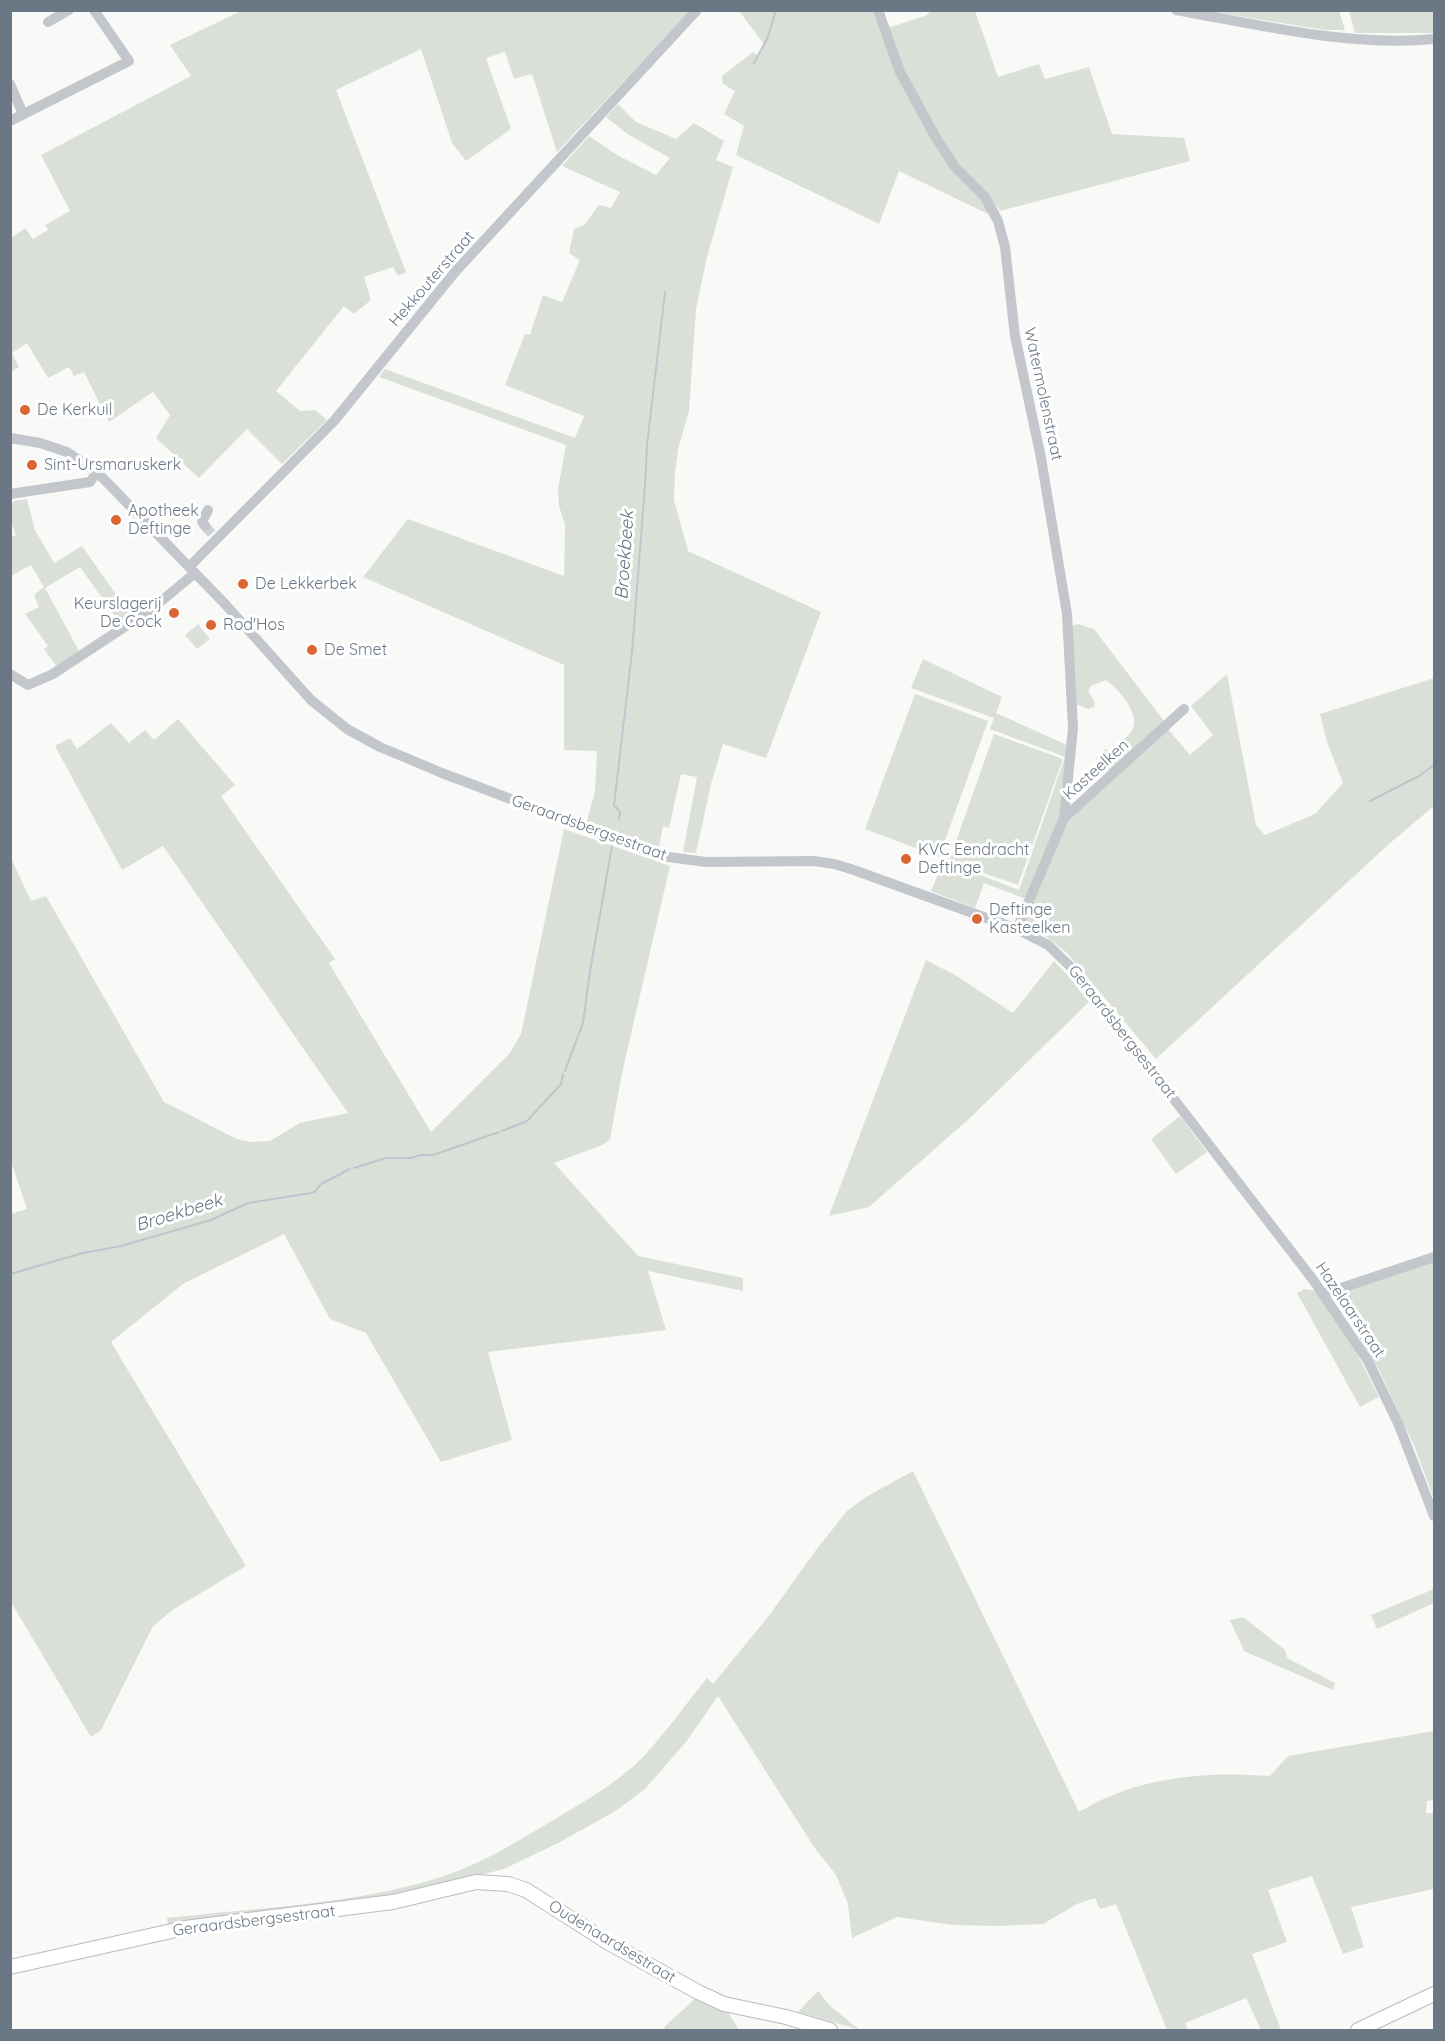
<!DOCTYPE html>
<style>
body{margin:0}
#map{position:relative;width:1445px;height:2041px;overflow:hidden;background:#f9f9f7;font-family:Quicksand,sans-serif}
canvas{display:block}
.frame{position:absolute;inset:0;border:12px solid #6a7886;pointer-events:none}
</style>
<div id="map">
<canvas width="1445" height="2041"></canvas>
<div class="frame"></div>
</div>
<script>
const c = document.querySelector('canvas').getContext('2d');
c.lineJoin = 'round';
function fillPath(path, color) { c.fillStyle = color; c.fill(path, 'evenodd'); }
function stroke(path, color, width, dash) { c.strokeStyle = color; c.lineWidth = width; c.lineCap = dash ? 'butt' : 'round'; c.setLineDash(dash || []); c.stroke(path); }
function write(font, color, halo, rows, align = 'center') {
  c.font = font + ' Quicksand,sans-serif'; c.lineWidth = 6; c.setLineDash([]); c.textBaseline = 'middle'; c.strokeStyle = halo; c.fillStyle = color; for (const [text, x, y, turn = 0] of rows) {
    c.save(); c.translate(x, y); c.rotate((+turn || 0) * Math.PI / 180); c.textAlign = isNaN(turn) ? turn : align; if (halo) c.strokeText(text, 0, 0); c.fillText(text, 0, 0); c.restore();
  }
}
const green = new Path2D(`
 M241 11H690L557 152 532 74 514 79 505 52 486 58 511 129 466 161 452 143 421 49 336 90 406 272 398 276 393 267 364 277 371 300 354 314 344 306 276 391 300 411 315 410 327 420 282 464 247 429 199 478 156 438 170 415 153 392 109 422 84 372 74 376 69 367 48 378 27 343 12 353 19 367 11 372V238L25 228 33 239 48 230 45 225 70 211 41 155 191 76 170 45Z
 M739 11H874L880 31 908 98 917 95 903 68 888 28 927 15 931 11H975L998 77 1039 64 1045 79 1089 67 1112 134 1184 138 1190 161 1000 211 997 206 988 214 899 171 879 224 736 155 744 126 724 114 735 91 723 84 722 76 753 52 758 55 764 44Z
 M1207 11H1339L1345 30H1325Z
 M1349 11H1434V33H1355Z
 M618 104 636 122 676 139 694 123 724 141 716 160 733 167 707 257 696 309 689 411 678 449 675 472 674 500 688 551 821 612 766 758 723 744 711 784 696 853 683 852 697 777 681 774 669 828 663 826 659 847 587 821 595 791 597 751 564 750V665L363 577 408 519 564 576 565 525 559 506 558 489 566 445 379 377 385 369 575 438 584 416 505 385 525 334 530 335 543 295 562 302 580 260 569 253 574 229 584 225 599 205 611 208 620 192 562 166 589 136 617 155 656 175 670 158 629 135 606 117Z
 M27 499 35 530 54 563 82 546 132 617 120 623 80 567 45 588 79 651 56 666 44 649 48 646 25 614 39 607 34 595 44 587 31 565 11 576 10 538 16 535 11 522V505L14 501Z
 M198 624 210 639 197 649 185 635Z
 M1078 624 1094 629 1164 721 1110 771 1096 758 1104 749 1110 751C1116 745 1127 738 1131 732 1143 716 1118 688 1106 680L1091 686 1088 691 1095 702 1094 707 1088 709 1076 704 1071 626Z
 M923 659 1002 697 996 713 1067 745 1059 818 1026 899 984 883 975 908 931 891 944 861 1019 890 1065 757 990 729 994 718 911 688Z
 M1227 674 1256 825 1265 835 1315 814 1343 783 1327 742 1320 714 1434 678V806L1389 844 1156 1059 1067 953 1043 934 1026 927 1025 920 1068 820 1167 728 1190 755 1213 735 1191 706Z
 M915 694 988 721 939 857 865 829Z
 M178 719 235 785 221 796 335 959 329 963 431 1132 510 1053 521 1034 564 829 670 866 622 1073 610 1140 600 1146 554 1163 638 1256 743 1278V1291L648 1271 666 1330 488 1352 512 1440 441 1462 366 1333 330 1319 284 1234 183 1284 111 1342 246 1566 174 1609 153 1626 101 1730 91 1737 11 1602 10 1214 27 1209 10 1159 11 858 31 901 46 896 164 1102 237 1139 251 1142 270 1141 300 1123 348 1113 163 846 122 870 55 746 70 738 77 749 111 723 129 743 145 730 154 740Z
 M994 734 1063 759 1018 885 949 861Z
 M926 960 955 975 1013 1013 1054 961 1065 972 1089 1002 971 1117 869 1207 829 1216Z
 M1180 1116 1207 1152 1176 1174 1151 1139Z
 M1434 1261V1499L1415 1448 1380 1372 1334 1295Z
 M1305 1289 1316 1291 1353 1346 1379 1397 1360 1407 1297 1293Z
 M913 1471 1079 1812C1137 1777 1203 1771 1270 1776L1288 1756 1434 1731V1800L1427 1801 1426 1813H1434V1889L1351 1907 1364 1947 1343 1954 1312 1876 1268 1890 1287 1942 1252 1954 1281 2030H1261L1246 1998 1185 2023 1188 2030H1167L1116 1904 1100 1909 1095 1898 1077 1904 1043 1924 998 1926 953 1925 897 1917 852 1938 848 1904 836 1875 814 1847 718 1696 686 1742 645 1789 614 1812 558 1843 504 1869 426 1889 356 1902 168 1925 167 1918C254 1908 358 1904 441 1877 482 1864 518 1841 555 1819 585 1801 619 1782 644 1756 666 1732 686 1704 707 1678L713 1684 768 1617 816 1550 847 1511 866 1497Z
 M1434 1589V1603L1377 1629 1371 1615Z
 M1243 1617 1285 1650 1287 1658 1335 1683 1333 1690 1244 1651 1230 1620Z
 M818 1991 830 2006 860 2030 798 2012Z
 M697 1997 728 2012 739 2030H666L664 2027Z`);
const stream = new Path2D(`
 M754 63 768 37 776 10
 M1370 801 1419 776 1434 765
 M619 820 620 812 614 805 632 652 645 486 647 445 665 292
 M565 1071 583 1023 590 971 612 846
 M502 1131 527 1121 561 1084 563 1074
 M354 1168 386 1158H411L421 1155H433L499 1132
 M10 1274 83 1253 121 1246 211 1220 248 1203 311 1193 315 1192 321 1184 350 1169`);
const minorTunnel = new Path2D(`
 M205 526 213 535`);
const minor = new Path2D(`
 M878 10 900 72 936 138 955 167 985 197 998 221 1005 247 1015 336 1041 458 1067 614 1073 728 1064 818
 M1176 10C1261 25 1348 47 1434 39
 M48 22 69 10
 M10 84 23 114
 M10 121 129 61 94 10
 M10 438 40 443 67 452 97 472 225 604 311 700 347 729 380 747 442 773 661 856 706 862 814 861 834 864 851 869 1017 929 1048 945 1076 972 1314 1281 1368 1361 1398 1423 1434 1516
 M10 494 90 482 97 472
 M205 526 202 522 208 510
 M189 567 334 421 455 272 697 10
 M10 674 28 685 53 674 153 608 195 573
 M1017 929 1064 818 1184 709
 M1323 1294 1434 1257`);
const major = new Path2D(`
 M10 1967 185 1928 393 1902 476 1882 508 1884 526 1890 609 1943 698 1992 724 2004 786 2017 830 2030
 M1358 2030 1434 1994`);
const markers = [
 [25,410,6,"#db6635"],
 [32,465,6,"#db6635"],
 [116,520,6,"#db6635"],
 [243,584,6,"#db6635"],
 [174,613,6,"#db6635"],
 [211,625,6,"#db6635"],
 [312,650,6,"#db6635"],
 [906,859,6,"#db6635"],
 [977,919,6,"#db6635"]
];
const streetNames = [
 ["Hekkouterstraat",432,279,-49],
 ["Watermolenstraat",1043,394,78],
 ["Kasteelken",1096,770,-42],
 ["Geraardsbergsestraat",589,828,20],
 ["Geraardsbergsestraat",1122,1032,52],
 ["Hazelaarstraat",1350,1310,56],
 ["Geraardsbergsestraat",254,1921,-7],
 ["Oudenaardsestraat",612,1942,31]
];
const poiNames = [
 ["De Kerkuil",37,410],
 ["Sint-Ursmaruskerk",44,465],
 ["Apotheek",128,511],
 ["Deftinge",128,529],
 ["De Lekkerbek",255,584],
 ["Keurslagerij",162,604,"right"],
 ["De Cock",162,622,"right"],
 ["Rod'Hos",223,625],
 ["De Smet",324,650],
 ["KVC Eendracht",918,850],
 ["Deftinge",918,868],
 ["Deftinge",989,910],
 ["Kasteelken",989,928]
];
const waterNames = [
 ["Broekbeek",625,555,-86],
 ["Broekbeek",179,1213,-17]
];
fillPath(green, '#dae0d8');
stroke(stream, '#bdc6cc', 2);
stroke(minorTunnel, '#ced2d5', 10, [10, 5]);
stroke(major, '#b8bcc0', 16);
stroke(minor, '#c3c6ca', 10);
stroke(major, '#fff', 14);
for (const [x, y, r, color] of markers) { const dot = new Path2D(); dot.arc(x, y, r, 0, 2 * Math.PI); c.fillStyle = color; c.fill(dot); stroke(dot, '#fff', 2); }
write('16px', '#6a7886', '#fff', streetNames);
write('16px', '#6a7886', '#fff', poiNames, 'left');
write('italic 18px', '#667881', '#fff', waterNames);
</script>
